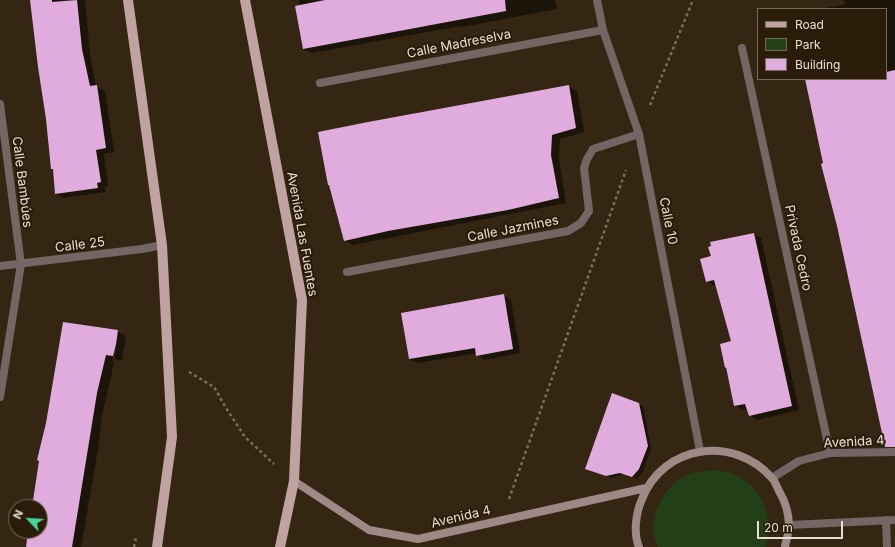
<!DOCTYPE html>
<meta charset="utf-8">
<style>
body{margin:0}
#map{position:relative;width:895px;height:547px;overflow:hidden;background:#342612;font-family:Inter,sans-serif}
canvas{display:block}
.legend{position:absolute;left:757px;top:8px;width:130px;height:72px;box-sizing:border-box;background:#2a1c09;border:1px solid #766a5a;margin:0;padding:5px 7px;list-style:none;font-size:12px;color:#e8dfd3}
.legend li{display:flex;align-items:center;gap:8px;height:20px}
.legend b{width:20px;border:1px solid #766a5a}
.north{position:absolute;left:8px;top:499px;width:40px;height:40px;box-sizing:border-box;background:#2a1c09;border:1px solid #766a5a;border-radius:50%;rotate:295deg;font-size:11px;font-weight:700;line-height:16px;text-align:center;color:#e8dfd3}
.north::after{content:'';display:block;margin:auto;width:14px;height:18px;background:#47d49d;clip-path:polygon(50% 0,100% 100%,50% 72%,0 100%)}
.scale{position:absolute;left:757px;top:521px;width:86px;height:18px;box-sizing:border-box;border:2px solid #e8dfd3;border-top:0;padding-left:5px;font-size:12px;line-height:14px;white-space:nowrap;color:#e8dfd3;-webkit-text-stroke:3px #2a1c09;paint-order:stroke}
</style>
<div id="map">
<canvas width="895" height="547"></canvas>
<ul class="legend">
<li><b style="height:5px;background:#bfa3a1"></b>Road</li>
<li><b style="height:11px;background:#223f18"></b>Park</li>
<li><b style="height:11px;background:#e0acde"></b>Building</li>
</ul>
<div class="north">N</div>
<div class="scale">20 m</div>
</div>
<script>
const c = document.querySelector('canvas').getContext('2d');
c.lineJoin = 'round';
function fillPath(path, color) { c.fillStyle = color; c.fill(path, 'evenodd'); }
function stroke(path, color, width, dash) { c.strokeStyle = color; c.lineWidth = width; c.lineCap = dash ? 'butt' : 'round'; c.setLineDash(dash || []); c.stroke(path); }
function write(font, color, halo, rows, align = 'center') {
  c.font = font + ' Inter,sans-serif'; c.lineWidth = 4; c.setLineDash([]); c.textBaseline = 'middle'; c.strokeStyle = halo; c.fillStyle = color; for (const [text, x, y, turn = 0] of rows) {
    c.save(); c.translate(x, y); c.rotate((+turn || 0) * Math.PI / 180); c.textAlign = isNaN(turn) ? turn : align; if (halo) c.strokeText(text, 0, 0); c.fillText(text, 0, 0); c.restore();
  }
}
const green = new Path2D(`
 M718 470C723 471 730 473 736 475 763 488 775 519 765 547H658C646 523 660 492 681 478 692 471 705 471 718 470Z`);
const shadow = new Path2D(`
 M30 0H85L90 54 96 86 105 91 114 152 104 154 108 186 105 187 106 192 64 198 56 194 54 170 52 169 47 118Z
 M299 0H555L557 9 462 27 460 26 312 53 303 49Z
 M844 0H895V414L824 164 805 79H886V9H821L845 4Z
 M569 86 577 91 584 132 560 139 559 160 566 203 353 245 345 240Z
 M754 234 761 238 799 410 757 420 749 415 747 409 743 410 735 405 732 342 717 285 715 286 707 281 712 257Z
 M503 295 511 300 520 353 485 360 477 355V353L418 363 409 359Z
 M64 323 117 331 126 336 122 361 115 359 102 415 98 449 81 547H26L28 531H40V507H33L40 461 39 460 47 423ZM116 333H118L114 362 112 361Z
 M639 404 643 406 651 449 643 472 637 479 624 474 611 478 590 470Z`);
const building = new Path2D(`
 M30 0H52V2L77 0 82 49 90 86 97 85 106 148 96 150 101 182 97 183 98 188 55 194 53 169H51L46 119 38 67Z
 M325 0H505L506 11 303 49 295 6Z
 M895 70V447H885L837 226 821 164 823 163 805 79H886V72Z
 M569 85 576 128 552 135 551 155 559 198 508 210 388 231 344 241 329 185H328L318 132 368 122Z
 M754 233 792 406 749 416 745 404 734 406 726 367 725 368 720 344 731 341 714 280 706 282 700 259 711 256 708 247 711 246 710 242Z
 M504 294 513 349 476 356 475 348 409 359 401 313Z
 M63 322 118 330 116 344 113 356 106 355 97 393 72 547H26L28 531H40V507H32L39 461 37 460 46 423Z
 M612 393 639 403 648 446 639 469 632 477 620 473 606 476 585 469Z`);
const path = new Path2D(`
 M650 105 693 0
 M189 372 214 387 226 408 245 437 274 464
 M509 499 626 170
 M134 547 136 538`);
const minor = new Path2D(`
 M742 48 830 453
 M320 83 603 30
 M0 104 21 264 0 397
 M0 266 142 249 162 245
 M347 272 568 231 581 223 589 211 584 168 587 159 593 149 639 134
 M886 520 887 547`);
const tertiary = new Path2D(`
 M597 0 603 30 639 134 700 451
 M772 478 799 461 830 453 895 452
 M789 525 895 520`);
const secondary = new Path2D(`
 M294 481 369 530 418 539 646 488
 M639 547C633 532 636 513 642 499 663 445 733 434 772 478 775 481 777 487 779 491 785 501 789 514 789 526 789 533 786 540 785 547`);
const primary = new Path2D(`
 M128 0 162 245 172 437 157 547
 M245 0 302 300 294 481 280 547`);
const streetNames = [
 ["Calle Madreselva",459,44,-11],
 ["Calle Bambúes",22,182,83],
 ["Calle 10",668,221,79],
 ["Calle Jazmines",513,229,-11],
 ["Avenida Las Fuentes",302,234,80],
 ["Calle 25",80,245,-7],
 ["Privada Cedro",798,248,78],
 ["Avenida 4",854,442,-3],
 ["Avenida 4",461,517,-13]
];
fillPath(green, '#223f18');
fillPath(shadow, '#0007');
fillPath(building, '#e0acde');
stroke(path, '#7b6f5e', 2.5, [3, 3]);
stroke(minor, '#746665', 8);
stroke(tertiary, '#746665', 8);
stroke(secondary, '#9e8987', 8);
stroke(primary, '#bfa3a1', 10);
write('13px', '#e8dfd3', '#2a1c09', streetNames);
</script>
